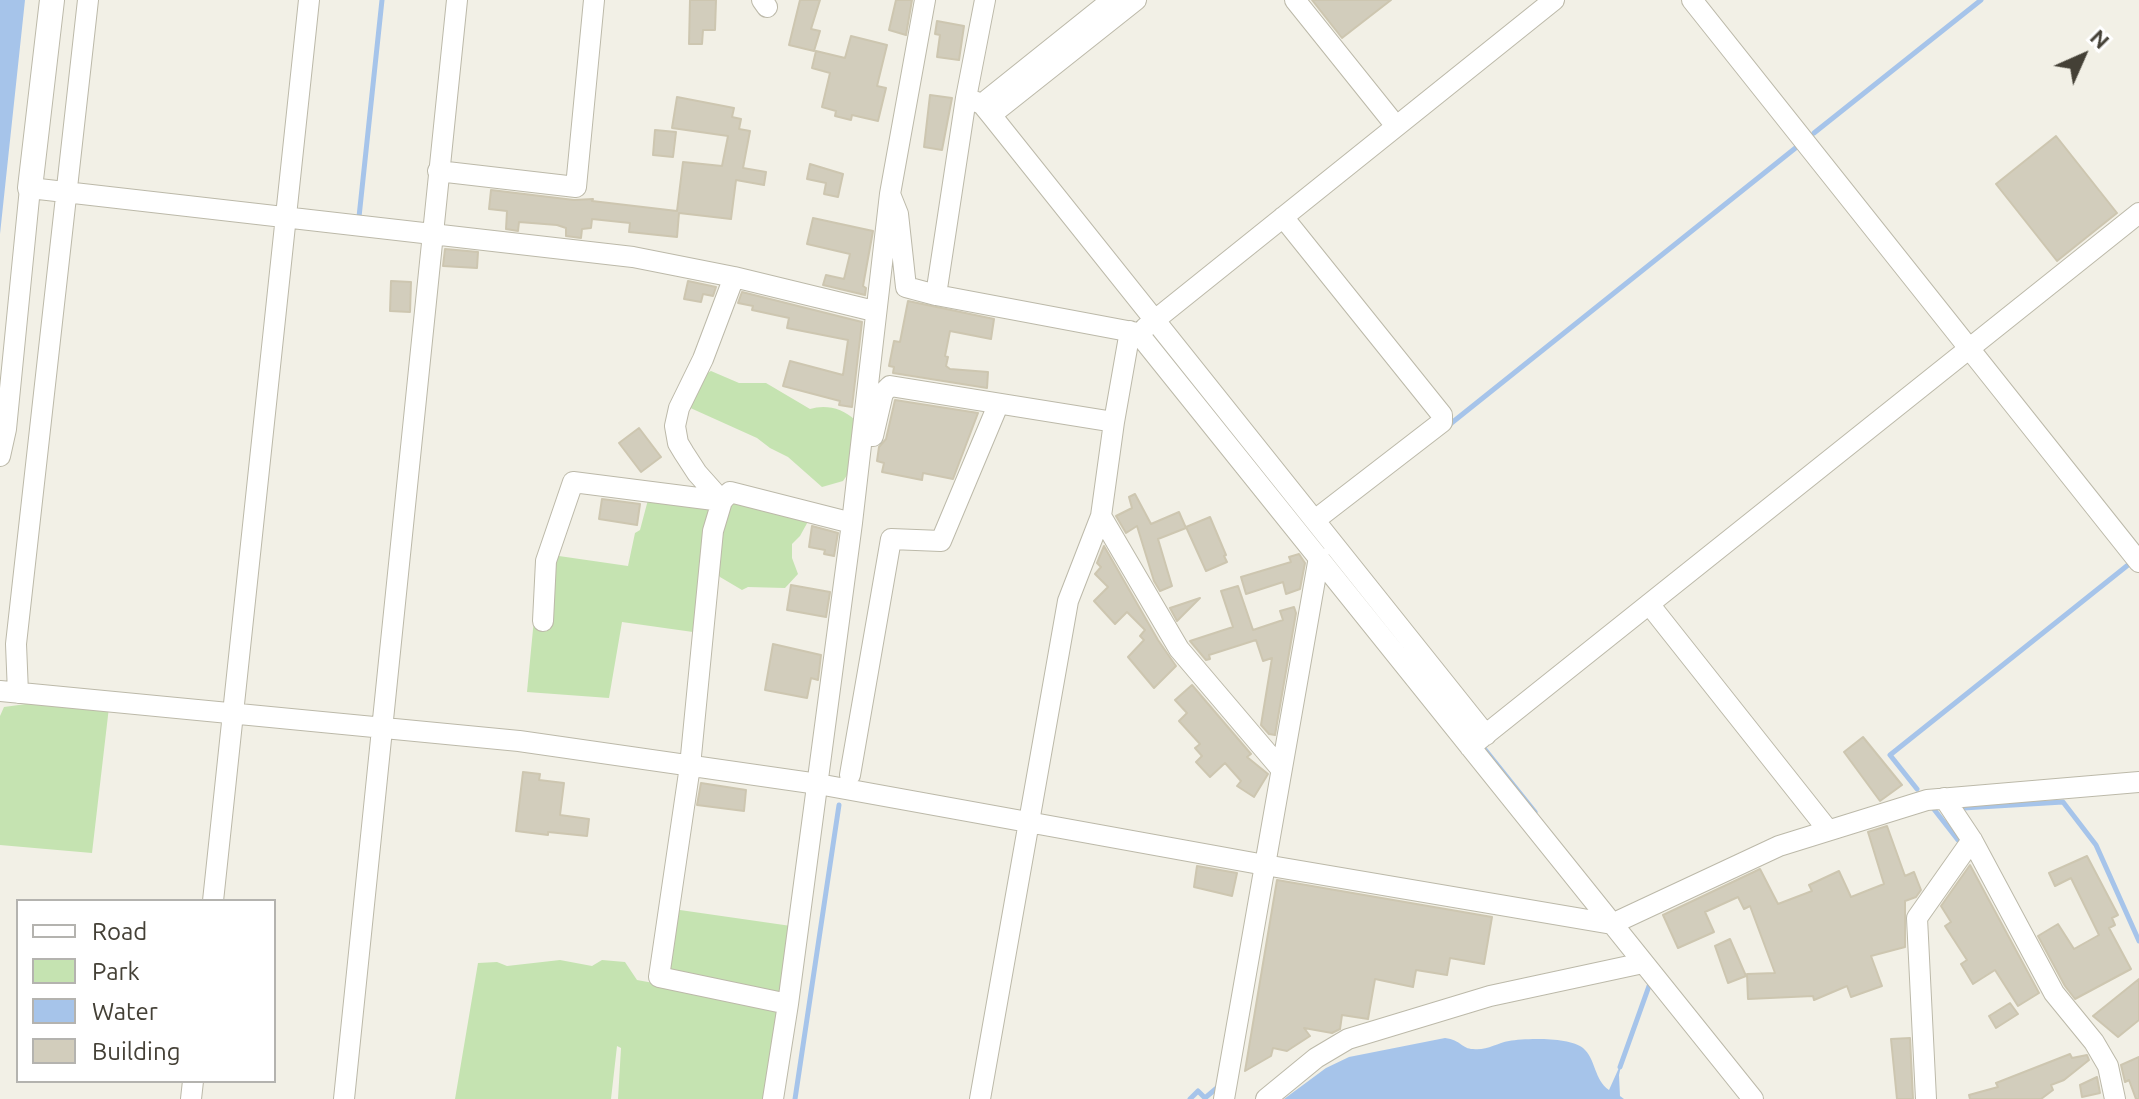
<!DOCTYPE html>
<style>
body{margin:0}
#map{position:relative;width:2139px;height:1099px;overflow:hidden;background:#f2f0e6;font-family:Ubuntu,sans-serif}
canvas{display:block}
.legend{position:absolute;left:16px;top:899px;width:260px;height:184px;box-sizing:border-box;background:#fff;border:2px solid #b4b3af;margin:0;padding:10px 14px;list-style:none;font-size:24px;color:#444036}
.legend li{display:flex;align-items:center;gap:16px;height:40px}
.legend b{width:40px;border:2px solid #b4b3af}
.north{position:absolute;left:2043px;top:16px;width:80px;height:80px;-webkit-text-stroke:6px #fff;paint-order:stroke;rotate:45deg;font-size:22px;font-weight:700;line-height:32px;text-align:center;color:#444036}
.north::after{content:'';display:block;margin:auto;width:28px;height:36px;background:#444036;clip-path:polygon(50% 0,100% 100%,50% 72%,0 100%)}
</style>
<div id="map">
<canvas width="2139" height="1099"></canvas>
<ul class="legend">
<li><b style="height:10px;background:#fff"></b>Road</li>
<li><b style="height:22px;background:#c5e3b1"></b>Park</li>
<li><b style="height:22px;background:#a6c4ea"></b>Water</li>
<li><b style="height:22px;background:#d2cdbc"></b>Building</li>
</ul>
<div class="north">N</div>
</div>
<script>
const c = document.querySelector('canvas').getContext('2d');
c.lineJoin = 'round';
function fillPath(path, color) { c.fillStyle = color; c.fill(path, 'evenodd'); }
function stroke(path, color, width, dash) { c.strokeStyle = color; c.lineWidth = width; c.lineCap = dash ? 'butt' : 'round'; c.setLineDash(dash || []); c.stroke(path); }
const green = new Path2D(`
 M711 371 739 383H766L810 409C825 404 843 408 855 420L850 471 843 481 822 487 788 457 770 448 757 438 686 406 702 376Z
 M649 496 716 504 700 633 622 622 609 698 527 692 534 619 552 555 628 566 635 533 640 530Z
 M732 497 811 516 800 536 792 544V558L798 574 785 588 748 587 742 590 720 577 713 567Z
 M41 702 109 707 92 853 0 845V716L4 707Z
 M673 909 791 926 781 993 664 968Z
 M560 960 592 966 602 960 625 962 637 980 774 1005 780 1013 765 1099H618L621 1048 617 1046 611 1099H455L478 963 497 962 507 966Z`);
const water = new Path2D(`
 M0 0H25L0 234Z
 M1445 1038C1461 1040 1462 1049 1473 1049 1486 1051 1497 1043 1509 1041 1526 1038 1570 1037 1583 1048 1596 1059 1594 1080 1609 1090L1622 1061 1619 1075 1620 1096 1624 1099H1284L1326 1068 1349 1057Z`);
const stream = new Path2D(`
 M1814 133 1981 0
 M359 217 382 0
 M1449 425 1798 146
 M1483 747 1535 812
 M1917 789 1890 755 2128 565
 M1933 808 1958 840
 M1963 808 2063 802 2096 845 2139 941
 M1620 1067 1649 986
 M795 1099 839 805
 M1190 1099 1198 1091 1205 1098 1218 1087`);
const building = new Path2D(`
 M690 0H716L715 30H703L702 44H689Z
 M800 0H820L811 29 820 31 814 51 789 45Z
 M896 0H912L906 35 889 30Z
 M1312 0H1391L1342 38Z
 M937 21 964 26 959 60 937 57 940 35 935 34Z
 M851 36 887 45 877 86 886 88 878 121 852 115 851 120 835 116 836 111 822 107 830 73 812 68 816 51 845 58Z
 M930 95 952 98 942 150 924 147Z
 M677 97 734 108 732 117 741 119 739 129 750 131 743 168 766 172 764 185 736 180 731 219 679 213 677 237 629 232 630 223 592 219 591 228 582 229 581 238 566 236V228L557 225 519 222 518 231 506 229 507 211 489 209 491 190 574 200 593 199 592 201 677 211 683 162 722 166 728 136 672 128Z
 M655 130 676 132 673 157 653 155Z
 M2056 136 2117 213 2057 261 1996 184Z
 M810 164 843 174 838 197 824 194 826 183 807 179Z
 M813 218 873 231 863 286 866 288 865 295 823 285 826 275 844 279 850 254 807 244Z
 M445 249 478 252 477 268 443 266Z
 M391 281 411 282 410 312 390 311Z
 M688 281 716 287 713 296 703 294 701 302 684 299Z
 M742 292 862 322 852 407 839 405 840 401 783 386 790 361 843 375 848 340 787 328 789 318 752 310 753 306 738 303Z
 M908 301 994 319 991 339 950 331 945 356 948 357 946 366 950 369 988 372 987 388 893 373 894 367 889 366 894 341 900 342Z
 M895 400 978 413 953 479 923 473 922 480 882 472 884 463 877 461 879 447 886 439Z
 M639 428 661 457 641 472 619 443Z
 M1135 494 1151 524 1179 512 1186 528 1158 539 1172 586 1160 591 1154 581 1137 526 1126 533 1116 516 1132 508 1129 497Z
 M602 499 640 504 637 525 599 519Z
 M1210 517 1226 555 1224 556 1227 562 1206 571 1186 527Z
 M812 526 838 533 834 556 824 554 825 550 809 547Z
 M1104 546 1158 640 1176 666 1154 688 1128 657 1144 640 1140 636 1145 630 1127 612 1115 624 1094 601 1108 587 1095 574 1101 567 1097 563Z
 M1299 554 1305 563 1300 589 1286 594 1283 582 1246 594 1241 577 1291 562 1289 557Z
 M791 585 830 592 826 617 787 610Z
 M1238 586 1253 630 1283 620 1280 611 1294 607 1296 613 1275 735 1269 734 1261 725 1272 658 1263 661 1256 640 1209 655 1210 659 1206 660 1190 641 1233 627 1221 591Z
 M1200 598 1177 621 1170 608Z
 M773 644 821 655 818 680 811 678 807 698 765 690Z
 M1192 685 1251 754 1247 757 1268 774 1254 797 1237 786 1241 781 1225 763 1210 777 1196 762 1202 756 1195 748 1200 744 1179 721 1187 713 1175 700Z
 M1863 737 1902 785 1880 801 1844 752Z
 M523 772 540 774 539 780 564 783 560 815 589 819 587 836 548 832V835L516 831Z
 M701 783 746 790 744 811 697 805Z
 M1887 826 1905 876 1914 872 1921 890 1916 897 1905 901V947L1871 956 1882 986 1851 997 1847 986 1814 1000 1813 996 1748 999 1747 974 1775 973 1750 906 1744 909 1738 897 1705 912 1714 932 1678 948 1663 915 1760 869 1778 904 1812 891 1809 885 1839 871 1851 897 1884 884 1868 832Z
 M2087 856 2118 915 2112 918 2115 925 2109 928 2131 969 2075 999 2065 986 2038 936 2058 924 2074 949 2099 935 2071 878 2055 886 2049 873Z
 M1970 865 2039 993 2018 1006 1995 970 1973 984 1961 964 1967 960 1945 926 1951 922 1941 906Z
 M1197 866 1237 873 1232 896 1194 887Z
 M1277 880 1492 917 1484 964 1450 958 1447 975 1416 970 1413 987 1375 979 1368 1019 1342 1015 1340 1029 1332 1033 1304 1028 1310 1036 1287 1051 1273 1048 1271 1056 1245 1071Z
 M1730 939 1746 976 1728 983 1715 946Z
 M2139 979V1020L2118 1037 2093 1016Z
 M2010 1003 2018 1014 1996 1028 1989 1016Z
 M1910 1038 1913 1099H1897L1891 1039Z
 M2070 1054 2072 1058 2087 1055 2089 1060 2064 1080 2051 1085 2053 1090 2041 1099H1970L1969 1095 1998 1087 1996 1083Z
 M2139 1057V1099H2136L2129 1080 2125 1082 2121 1065Z
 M2097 1077 2100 1093 2082 1097 2080 1085Z`);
const minor = new Path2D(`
 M762 0 767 7
 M1295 0 1396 126
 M1692 0 2139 562
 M966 98 982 104 991 115 1486 735
 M982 104 1112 0
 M991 115 1136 0
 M438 171 576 187 594 0
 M890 194 898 214 906 287 936 295 1138 333 1753 1099
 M1283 217 1442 415V422L1315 520
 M734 277 703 359 679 408 675 426 678 443 684 453 697 473 722 501 713 531 690 766 659 977 788 1004
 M936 295 966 98 985 0
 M1145 328 1554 0
 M873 436 883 393 890 386 1114 422
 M0 456 6 429 30 188 633 257 734 277 874 311
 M1101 516 1179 649 1281 769
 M1649 604 1828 830
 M543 621 546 561 573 482 722 501 730 492 852 523
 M0 691 519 741 818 784 1265 865 1612 924 1779 846 1927 800 2139 782
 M18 693 16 644 88 0
 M1470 747 2139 213
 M850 775 891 539 941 541 998 405
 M1944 798 1972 840 2054 993 2094 1042 2108 1066 2115 1099
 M213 901 309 0
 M191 1099 193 1081
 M344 1099 457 0
 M773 1099 788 1004 852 523 890 194 925 0
 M980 1099 1068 601 1101 516 1114 422 1130 331
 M1224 1099 1319 557
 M1266 1099 1316 1058 1348 1039 1490 996 1643 963
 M1926 1099 1917 918 1972 840`);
const tertiary = new Path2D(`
 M30 188 52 0`);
fillPath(green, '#c5e3b1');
fillPath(water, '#a6c4ea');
stroke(stream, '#a6c4ea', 5);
fillPath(building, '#d2cdbc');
stroke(building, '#cdc6b0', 2);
stroke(minor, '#bcb9a9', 22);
stroke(tertiary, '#bcb9a9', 26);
stroke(minor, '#fff', 20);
stroke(tertiary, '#fff', 24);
</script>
